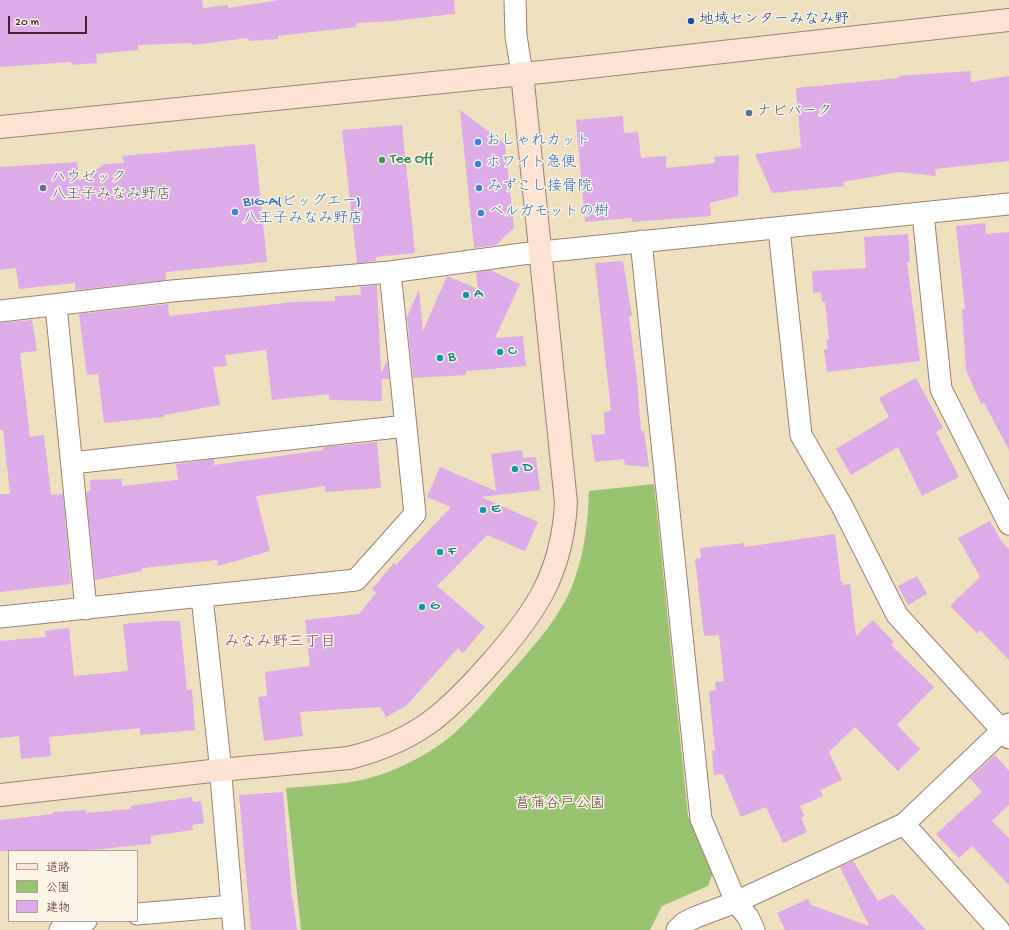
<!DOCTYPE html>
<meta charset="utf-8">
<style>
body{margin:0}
#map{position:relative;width:1009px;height:930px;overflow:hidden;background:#efe0c0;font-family:"Gochi Hand","Klee One",sans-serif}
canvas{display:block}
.legend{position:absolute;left:8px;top:850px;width:130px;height:72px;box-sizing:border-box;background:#fcf5e5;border:1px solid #b59f9b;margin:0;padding:5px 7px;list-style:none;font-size:12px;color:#4a1f2b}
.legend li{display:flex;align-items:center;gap:8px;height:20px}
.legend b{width:20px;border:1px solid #b59f9b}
.scale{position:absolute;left:8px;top:16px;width:79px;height:18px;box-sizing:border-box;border:2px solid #4a1f2b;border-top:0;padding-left:5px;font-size:12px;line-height:14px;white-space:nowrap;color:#4a1f2b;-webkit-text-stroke:3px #fcf5e5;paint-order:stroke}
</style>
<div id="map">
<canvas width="1009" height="930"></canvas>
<ul class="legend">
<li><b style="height:5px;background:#fee3d2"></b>道路</li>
<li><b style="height:11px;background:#98c472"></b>公園</li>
<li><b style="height:11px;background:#dcabe8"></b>建物</li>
</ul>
<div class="scale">20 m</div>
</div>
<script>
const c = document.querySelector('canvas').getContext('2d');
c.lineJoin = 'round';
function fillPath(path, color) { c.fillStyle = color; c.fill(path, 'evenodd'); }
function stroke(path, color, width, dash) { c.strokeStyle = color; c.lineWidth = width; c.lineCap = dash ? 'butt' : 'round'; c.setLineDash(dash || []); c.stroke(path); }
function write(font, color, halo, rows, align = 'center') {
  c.font = font + ' "Gochi Hand","Klee One",sans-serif'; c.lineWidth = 3; c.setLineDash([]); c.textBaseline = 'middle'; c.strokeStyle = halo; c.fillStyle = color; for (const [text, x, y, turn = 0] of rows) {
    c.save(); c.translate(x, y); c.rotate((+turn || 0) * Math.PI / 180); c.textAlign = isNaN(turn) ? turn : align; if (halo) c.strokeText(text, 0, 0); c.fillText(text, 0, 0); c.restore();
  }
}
const green = new Path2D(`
 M654 484 688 816 713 872 708 886 662 906 650 930H301L286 788C320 785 356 785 388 772 414 762 444 745 464 724 481 708 495 689 511 672 537 642 562 616 575 578 585 549 588 521 589 491Z`);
const building = new Path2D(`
 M0 0H202L203 8 228 5V8L280 0H454L455 14 392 21 357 23 356 27 278 36V39L250 41 247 38 192 45 191 43 138 45V50L96 54 97 63 71 65V62L0 67Z
 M970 71 971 82 1009 76V161L935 169 936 176 899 172 843 182 844 186 772 193 755 154 801 148 796 88 899 78V76Z
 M460 110 505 144 514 228 496 245 474 248Z
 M623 116 624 133 638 132 641 158 666 156V168L715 163 714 157 739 155 738 196 710 203 711 216 632 222V218L585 222 576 120Z
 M402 125 415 253 376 257V261L357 263 342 130Z
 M255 144 267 262 166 272V280L75 290V283L19 289 16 268 0 270V167L77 162 79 181 105 164 124 163 122 156Z
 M985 223 986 234 1009 232V450L984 403 981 404 966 370 962 309H965L956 226Z
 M908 234 910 262H907L920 361 827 372 824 350 828 349 826 340 829 339 825 302H822L821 292 813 293 812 271 866 268 864 237Z
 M623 261 632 316H629L637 380 641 431H644L649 467 625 465 624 459 595 462 591 435 605 434 604 412 611 411 595 263Z
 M490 270 520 284 495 338 523 336 526 366 466 371V375L413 378 407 317 419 290 423 331 447 276 478 289 476 272Z
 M377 285 381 373 387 361 389 379H382V401L329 400V394L272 400 266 350 225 355 227 366 213 367 220 405 164 415V417L104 423 98 374 87 375 79 314 168 304 169 316 293 302 335 301V296L361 295 360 287Z
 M32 320 37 351 20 353 30 437 44 435 51 495 63 494 71 584 0 592V494H10L3 430H0V323Z
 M916 378 943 428 936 432 959 477 922 496 898 447 851 475 836 449 889 417 879 398Z
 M377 442 381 488 325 492V486L256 496 270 551 218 566 217 560 142 568V571L95 580 86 492 90 491V480L122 479V486L178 480 176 464 214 459V465L323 450V447Z
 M522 450 523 458 536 457 540 490 481 497 538 522 525 551 487 535 437 586 485 627 463 653 458 648 407 705 386 717 380 707 300 712 303 736 264 741 258 697 267 696 265 672 310 666 305 620 359 614 376 593 372 589 394 563 396 565 451 507 427 497 440 467 496 491 491 454Z
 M990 521 1002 542 1009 549V660L980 630 977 633 950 606 980 577 958 538Z
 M835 534 841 582H843V585L850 584 856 636 873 620 894 642 891 645 934 687 897 725 920 749 898 771 855 727 829 752 842 780 820 790 823 796 800 806 804 816 801 818 807 832 783 843 766 807 741 817 723 774 714 775 712 751H715L709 691 716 690 715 682 724 681 719 635 704 636 695 559 701 558 700 548 744 543V547Z
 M917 576 927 594 908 605 898 586Z
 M159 621H180L187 690 192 689 195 730 140 735V728L49 737 51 756 21 759 19 736 0 738V641L46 637 45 631 69 628 74 676 128 671 123 624Z
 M995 755 1009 771V805L992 821 1009 838V885L972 846 959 858 936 834 982 792 970 778Z
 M283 792 292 900 293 899 297 930H251L239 795Z
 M192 797 193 802 201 801 204 823 192 825 193 830 151 836V844L80 851H0V820L53 814V812L86 810V813L131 809V806Z
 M853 861 878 901 893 894 926 930H785L777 913 808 899 811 905 869 926 840 867Z`);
const street = new Path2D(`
 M515 0 516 36 522 73
 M923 214 941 389 1009 524
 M779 229 801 435 842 506 897 615 1009 738
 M641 241 701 819 736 902 748 917 754 930
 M56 306 86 609
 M0 311 172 291 390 272 522 254 1009 204
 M72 463 406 426
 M202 597 219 753 234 930
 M0 617 356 580 415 514 390 272
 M904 824 999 930
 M137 914 232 906
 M60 930 86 921
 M677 930 684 923 696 917 736 902 904 824 1009 724`);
const secondary = new Path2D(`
 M0 127 571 69 1009 20
 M0 795 220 770 349 758C416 741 445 715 490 664 536 612 562 574 566 503L522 73`);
const markers = [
 [691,21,4,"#1a4fb4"],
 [749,113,4,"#5c6f8a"],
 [478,142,4,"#3f7fe0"],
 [382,160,4,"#2e9e5b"],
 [478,164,4,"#3f7fe0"],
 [43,188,4,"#5c6f8a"],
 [479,188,4,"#3f7fe0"],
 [235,212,4,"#3f7fe0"],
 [481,213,4,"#3f7fe0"],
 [466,295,4,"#0f9aa8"],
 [500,352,4,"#0f9aa8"],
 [440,358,4,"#0f9aa8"],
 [515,469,4,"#0f9aa8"],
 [483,510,4,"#0f9aa8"],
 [440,552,4,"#0f9aa8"],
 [422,607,4,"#0f9aa8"]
];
const transitNames = [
 ["地域センターみなみ野",699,21]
];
const serviceNames = [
 ["ナビパーク",757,113],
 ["ハウゼック",51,179],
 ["八王子みなみ野店",51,196]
];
const shopNames = [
 ["おしゃれカット",486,142],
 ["ホワイト急便",486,164],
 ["みずこし接骨院",487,188],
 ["BIG-A(ビッグエー)",243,203],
 ["八王子みなみ野店",243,220],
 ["ベルガモットの樹",489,213]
];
const leisureNames = [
 ["Tee Off",390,160]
];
const cultureNames = [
 ["A",474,295],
 ["C",508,352],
 ["B",448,358],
 ["D",523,469],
 ["E",491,510],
 ["F",448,552],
 ["G",430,607]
];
const parkNames = [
 ["菖蒲谷戸公園",560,805]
];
const neighbourhoodNames = [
 ["みなみ野三丁目",280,644]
];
fillPath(green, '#98c472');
fillPath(building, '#dcabe8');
stroke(street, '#9c8076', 23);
stroke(secondary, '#9c8076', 24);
stroke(street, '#fff', 21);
stroke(secondary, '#fee3d2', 22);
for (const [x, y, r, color] of markers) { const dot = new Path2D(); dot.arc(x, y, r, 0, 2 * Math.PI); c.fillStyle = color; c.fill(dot); stroke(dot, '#fcf5e5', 1.5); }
write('15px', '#164399', '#fcf5e5', transitNames, 'left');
write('15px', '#4e5e75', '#fcf5e5', serviceNames, 'left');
write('15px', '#366cbe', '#fcf5e5', shopNames, 'left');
write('15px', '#27864d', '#fcf5e5', leisureNames, 'left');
write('15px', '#0d838f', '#fcf5e5', cultureNames, 'left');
write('15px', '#615140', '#fcf5e5', parkNames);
write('16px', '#7d506d', '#fcf5e5', neighbourhoodNames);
</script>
